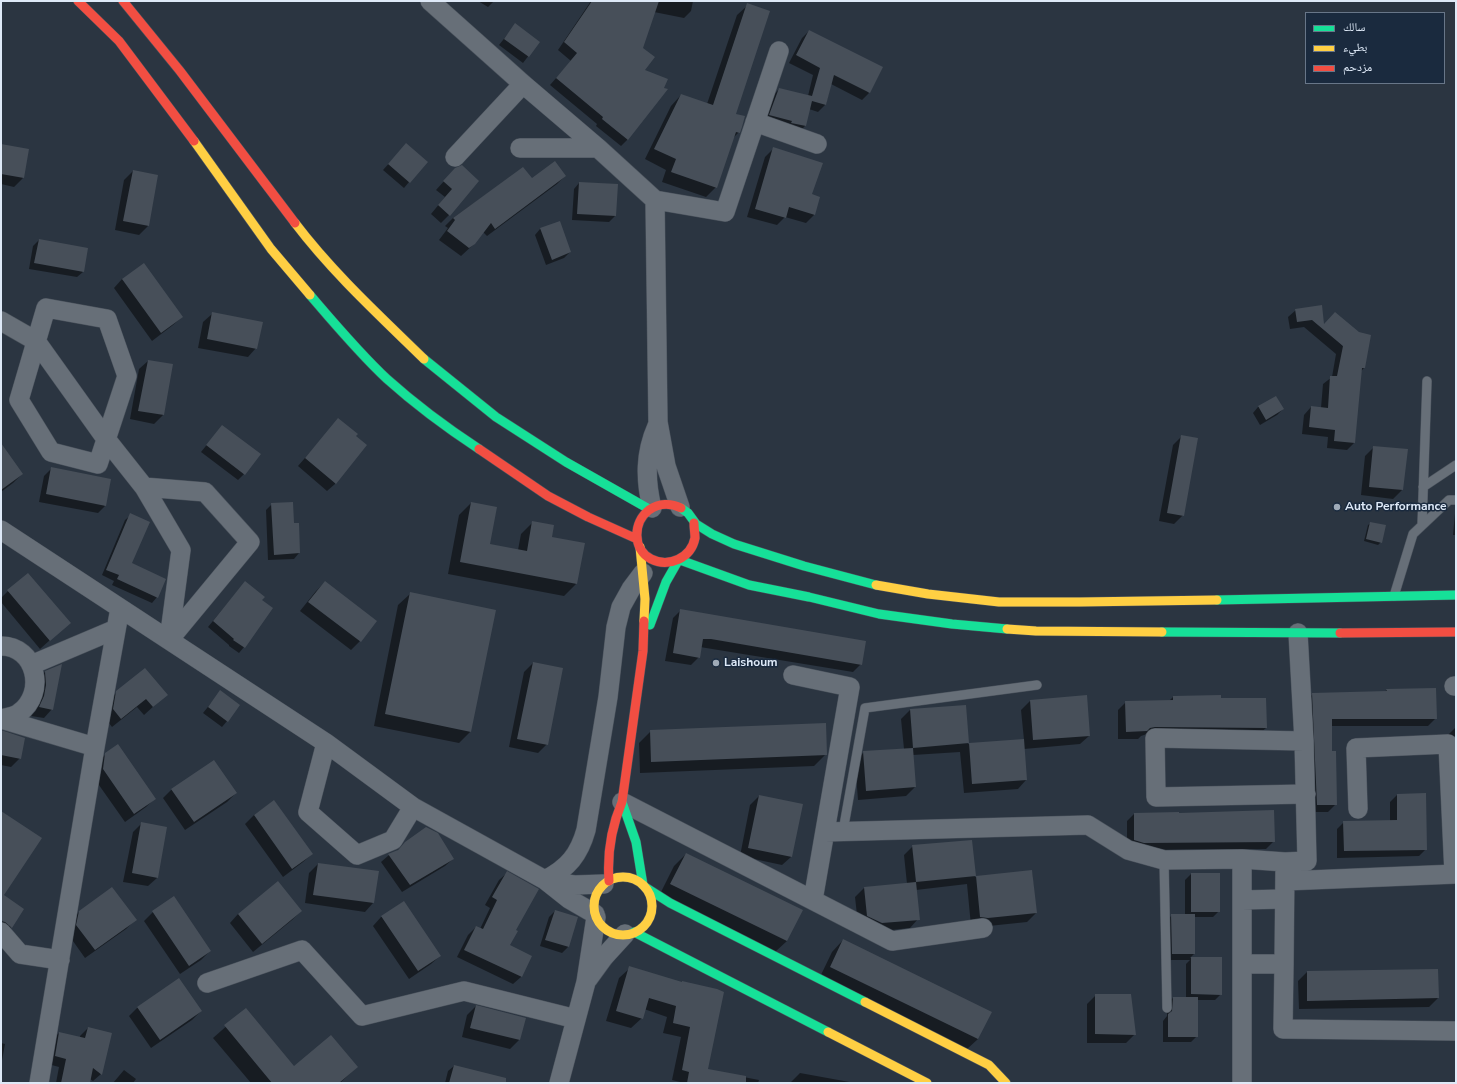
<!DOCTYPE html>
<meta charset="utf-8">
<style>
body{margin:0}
#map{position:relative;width:1457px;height:1084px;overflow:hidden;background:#2b3541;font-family:"Nunito Sans","Noto Naskh Arabic",sans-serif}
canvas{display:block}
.frame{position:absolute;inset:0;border:2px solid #dee9f7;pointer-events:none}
.legend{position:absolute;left:1305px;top:12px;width:140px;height:72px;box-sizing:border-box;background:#1a2a3e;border:1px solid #687688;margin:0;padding:5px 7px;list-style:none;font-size:12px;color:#dee9f7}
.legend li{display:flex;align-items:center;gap:8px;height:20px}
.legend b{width:20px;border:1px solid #687688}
</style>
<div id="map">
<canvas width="1457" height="1084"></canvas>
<div class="frame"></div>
<ul class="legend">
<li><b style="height:5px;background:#16e098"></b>سالك</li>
<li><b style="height:5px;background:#ffcf43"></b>بطيء</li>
<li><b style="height:5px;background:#f24e42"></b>مزدحم</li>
</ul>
</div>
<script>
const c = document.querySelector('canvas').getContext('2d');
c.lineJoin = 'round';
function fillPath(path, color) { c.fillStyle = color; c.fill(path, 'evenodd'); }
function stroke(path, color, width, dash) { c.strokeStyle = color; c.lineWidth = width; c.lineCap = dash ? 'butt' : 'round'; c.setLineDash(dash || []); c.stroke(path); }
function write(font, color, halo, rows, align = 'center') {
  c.font = font + ' "Nunito Sans",sans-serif'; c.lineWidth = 3; c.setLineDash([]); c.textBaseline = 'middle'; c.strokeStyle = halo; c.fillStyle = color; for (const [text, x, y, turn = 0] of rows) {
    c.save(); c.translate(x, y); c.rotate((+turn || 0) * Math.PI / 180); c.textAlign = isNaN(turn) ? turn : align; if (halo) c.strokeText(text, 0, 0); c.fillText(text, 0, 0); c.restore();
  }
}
const shadow = new Path2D(`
 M478 1H494L488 7Z
 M591 1H693L691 11 684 18 654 12 641 48 643 71 628 139 621 146 596 126 597 124 550 85 571 61 558 50Z
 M748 5 735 115 739 132 733 138 716 187 706 197 662 182 666 170 645 159 671 106 681 95 707 104 737 15Z
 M515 25 539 42 523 63 499 45Z
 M809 31 869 93 862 100 831 84 826 104 818 112 809 109 805 126 798 133 762 123 772 97 779 89 808 96 813 75 789 63 802 38Z
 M1 145 23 178 14 187 1 184Z
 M774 148 811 195 814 215 806 223 785 217 777 225 747 217 765 157Z
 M401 150 409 182 404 188 383 170Z
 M523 168 532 180 565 176 557 184 487 236 483 232 474 244 461 256 439 240 448 228 445 226 453 218Z
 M455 169 449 215 441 223 431 214 445 197 436 190Z
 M133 171 148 226 139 235 115 230 124 180Z
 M579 183 617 185 615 216 609 222 572 220 574 189Z
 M559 223 570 252 564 258 546 265 535 235 540 229Z
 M39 240 83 272 77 277 29 269 33 246Z
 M122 279 182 317 173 325 152 341 114 288Z
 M1296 310 1323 325 1364 368 1361 371 1354 443 1347 450 1327 448 1328 437 1302 434 1304 415 1311 407 1321 408 1323 384 1332 377 1336 354 1304 327 1290 329 1288 317Z
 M212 314 256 348 248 357 198 348 203 322Z
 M148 361 172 365 163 415 154 424 130 419 139 369Z
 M1276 397 1283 409 1277 415 1260 425 1253 413 1258 407Z
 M338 420 354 436 365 445 335 484 327 491 298 466Z
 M222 426 244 474 238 480 201 452Z
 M1181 437 1183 515 1174 524 1159 521 1173 445Z
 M1 445 22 474 13 483 1 492Z
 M1374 447 1407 450 1402 490 1393 499 1361 495 1365 456Z
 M52 468 105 506 98 513 39 502 44 476Z
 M471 503 488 545 518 550 521 534 533 522 551 538 576 584 564 596 448 574 459 515Z
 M1456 503V535H1453Z
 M272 504 293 524 299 553 294 559 268 560 266 510Z
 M131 515V564L157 597 152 603 112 585 114 581 102 575 125 520Z
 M1371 523 1381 542 1378 545 1364 541 1368 525Z
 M325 582 376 621 360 641 351 650 300 611 316 591Z
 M240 588 261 600 244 647 239 653 229 646V645L208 627Z
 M8 591 69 623 40 649 1 602V598Z
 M410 594 471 731 459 743 374 726 398 605Z
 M681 610 861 664 853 672 700 647 699 657 691 665 665 661 673 618Z
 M533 663 547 744 538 753 509 747 524 672Z
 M45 672 52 709 44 718 31 716 35 706 36 681Z
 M1387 690 1436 718 1428 726H1331V752L1336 804 1328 812H1310L1305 701 1313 694 1384 692Z
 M117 692 166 695 144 715 137 707 112 727 105 718 108 701Z
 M220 692 227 721 222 727 203 713Z
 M1086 697 1089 736 1080 744 1024 749 1026 780 1018 789 964 793 960 752 913 755 915 787 906 796 858 800 855 761 864 752 904 749 901 719 910 710 965 706 968 744 1024 740 1021 710 1030 701Z
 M1173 697 1220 699 1266 728 1258 735 1147 734 1141 736 1138 739H1118V710L1126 702 1169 701Z
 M1456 727V764L1448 735Z
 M651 731 826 754 814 766 640 773 639 743Z
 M1 732 20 758 11 767 1 765Z
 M106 754 155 798 146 807 125 822 94 778 97 763Z
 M172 789 236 793 227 802 185 830 163 798Z
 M1397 795 1426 849 1419 856 1337 858V829L1344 822 1390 821V802Z
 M759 796 791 857 782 865 740 856 750 805Z
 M274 801 312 854 303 862 283 877 245 824 254 815Z
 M1 811 2 812V896L11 927 1 937Z
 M1134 814 1274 841 1266 849 1135 850 1127 848V821Z
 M142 823 157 878 148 886 123 882 133 832Z
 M971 841 975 877 1032 872 1036 913 1027 922 979 927 971 926 967 884 916 890 918 919 910 928 873 932 858 924 855 897 864 888 907 884 904 855 913 846Z
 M406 842 453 859 445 866 402 892 381 862 389 855 397 851Z
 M686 854 787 941 775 952 659 896 674 866Z
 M318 864 373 903 365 912 305 903 309 873Z
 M507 873 514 930 509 946 531 956 521 977 513 984 457 957 468 935 476 927 480 929 490 908 485 905 499 880Z
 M1191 874 1219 911 1213 917H1194V954L1190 958H1221V994L1215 1000H1197V1036L1191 1042H1163V1021L1167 1016V1003L1173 998H1186V964L1190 960H1167L1166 921 1172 915H1185V880Z
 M174 898 210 951 201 960 180 974 144 921 153 912Z
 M403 902 440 956 431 964 409 979 373 926 381 917Z
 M301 911 292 920 253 952 230 923 238 914Z
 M555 911 577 918 568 947 562 953 540 946 549 917Z
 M79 912 135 920 126 929 85 958 68 934 70 921Z
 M843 940 978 1039 966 1050 819 979 832 952Z
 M630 968 682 983 707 1070 759 1080 758 1083H679L680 1082 672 1080 681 1037 663 1033 667 1017 644 1009 642 1018 631 1028 606 1021 619 978Z
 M1307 972 1438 998 1429 1007 1299 1009 1298 981Z
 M1096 995 1135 1034 1126 1043H1087V1004Z
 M476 1006 525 1019 519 1040 510 1049 462 1037 467 1015Z
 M138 1007 201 1011 192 1020 151 1048 129 1016Z
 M246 1009 294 1067H357L340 1083H251L213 1038Z
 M88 1028 111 1034 101 1074 93 1081 90 1079 89 1083H56L59 1067 48 1064 51 1040 59 1033 80 1038V1036Z
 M1 1043 5 1044 1 1066Z
 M454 1066 480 1083H445L448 1071Z
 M124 1070 136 1079 133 1083H113Z
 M800 1073 855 1083H790Z`);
const building = new Path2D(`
 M592 1H659L643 48 655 57 645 70 668 79 664 88 668 89 628 140 602 119 603 117 556 78 577 53 564 42Z
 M747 3 770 11 736 114 745 116 742 127 740 133 736 132 717 188 671 172 676 159 654 149 681 94 713 105Z
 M515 23 540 42 529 57 504 39Z
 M809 30 883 67 870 93 834 75 826 105 812 101 806 126 791 123 792 121 769 115 779 88 812 96 820 68 796 55Z
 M406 143 428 162 410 183 388 164Z
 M1 144 29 149 24 178 1 174Z
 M773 147 823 163 812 194 820 197 815 215 789 207 786 218 755 209Z
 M555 161 566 176 495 229 491 223 475 244 469 248 447 231 455 220 453 218 523 167 532 178Z
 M462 165 479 181 450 216 438 205 452 189 443 181 455 168Z
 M133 170 158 175 149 226 123 221Z
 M579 182 618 184 616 216 577 214Z
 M560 221 571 252 552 260 540 228Z
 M39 239 88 248 84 272 34 263Z
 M144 263 183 317 161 333 122 279Z
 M1322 305 1324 324 1335 312 1359 332 1371 335 1365 368H1362L1355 443 1334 441 1335 430 1309 427 1311 406 1328 408 1330 376H1337L1343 346 1312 320 1297 322 1295 309Z
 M212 312 263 322 257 349 207 339Z
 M148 360 173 364 164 415 138 411Z
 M1276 396 1284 409 1266 420 1258 406Z
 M338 418 358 434 356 436 367 445 336 484 305 458Z
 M222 425 261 454 245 475 206 445Z
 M1181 435 1198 438 1184 516 1167 513Z
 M1 443 23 474 1 490Z
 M1373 446 1408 449 1403 490 1369 487Z
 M51 467 111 479 106 506 46 494Z
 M293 502 294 523H299L300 553 274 555 271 503Z
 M471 502 497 507 490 544 527 551 532 521 554 525 552 537 585 543 577 584 460 562Z
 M130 513 150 522 132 563 166 579 158 598 117 579 119 575 106 570Z
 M1370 522 1386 525 1382 543 1366 539Z
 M28 573 71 623 50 641 7 590Z
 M245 581 265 597 262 600 273 608 245 648 233 640 234 639 213 621Z
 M325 581 377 621 361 642 308 602Z
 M410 592 496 610 471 732 385 714Z
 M680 609 866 641 862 665 711 639H703L700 658 673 653Z
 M533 662 563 668 548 745 517 739Z
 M62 664 53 710 39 707 44 696 46 685 45 671Z
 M145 668 168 695 153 707 146 699 121 719 113 709 116 691Z
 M1436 688 1437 719H1332V751H1336L1337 805H1317L1312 693 1387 691 1386 689Z
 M220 690 240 705 228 722 208 707Z
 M1087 695 1090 736 1033 740 1030 700Z
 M1221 695V698H1266L1267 728 1155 727 1150 728 1147 731 1126 732 1125 701 1173 700V696Z
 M966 705 969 743 913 748 910 709Z
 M826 723 827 755 651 762 650 730Z
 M1 730 25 738 21 759 1 755Z
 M1024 739 1027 780 972 784 969 743Z
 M118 744 156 799 134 814 103 769 105 753Z
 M913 748 916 787 866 791 863 751Z
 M214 760 237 793 194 822 171 789Z
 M1426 793 1427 850 1344 851 1343 821 1397 820V794Z
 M759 795 803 804 792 857 748 848Z
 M274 800 313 854 292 869 254 815Z
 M1274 810 1275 842 1144 843 1134 840V813L1179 812V813Z
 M1 811 42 838 4 895 24 909 12 928 5 922 1 921Z
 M141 822 167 827 158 878 132 873Z
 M426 827 438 833 454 859 410 885 388 854 398 850 405 842Z
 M972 840 976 876 916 882 912 845Z
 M686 853 803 910 787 941 670 884Z
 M318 863 379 871 374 903 313 895Z
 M1032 870 1037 913 988 918 980 917 976 876Z
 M507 871 539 889 516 930 518 931 510 945 532 956 522 977 464 950 476 926 483 929 497 900 492 897Z
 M1191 873H1220V912H1191Z
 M278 881 302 911 262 944 238 914Z
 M916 882 920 920 882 923 867 916 864 887Z
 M112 887 137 920 95 950 76 925 79 911Z
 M174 896 211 951 189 966 152 911Z
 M404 901 441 956 418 971 381 916Z
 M555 910 578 917 569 947 545 940Z
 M1171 914H1195V954H1172Z
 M843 939 992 1012 978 1039 830 967Z
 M1191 957H1222V995L1191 994Z
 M629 966 682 982V981L717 989 724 992 708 1069 746 1076V1083H687L689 1072 682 1070 690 1027 673 1023 676 1006 649 998 643 1019 616 1011Z
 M1438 969 1439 998 1307 1001V971Z
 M179 978 202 1011 160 1040 137 1007Z
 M1095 994H1131L1136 1035 1095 1034Z
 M1173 997H1198V1037H1168V1014L1172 1011Z
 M476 1005 526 1018 520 1040 470 1028Z
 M246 1008 294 1066 331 1035 358 1067 339 1083H272L224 1025Z
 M88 1027 112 1033 102 1075 93 1068 90 1083H61L66 1059 55 1056 59 1032 85 1038Z
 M454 1065 506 1078V1083H449Z`);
const lane = new Path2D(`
 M1423 487 1456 465
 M1422 525 1427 381
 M1394 596 1413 534 1449 500H1456
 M843 831 865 708 1037 685
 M1164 860 1167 1008`);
const street = new Path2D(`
 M430 1 523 84 598 148 655 200 658 422 666 466 680 507
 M755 122 817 144
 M520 148H598
 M455 157 523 84
 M655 200 725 212 779 51
 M46 308 107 319 127 376 98 464 51 452 19 400Z
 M1 321 36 341 106 439 144 487 181 550 169 640 250 542 205 492 144 487
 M652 508C645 479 645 453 657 426
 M1 530 326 743 413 807 545 880 569 899 595 914
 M1 646C36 646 47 693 19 713 14 717 7 717 1 719
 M31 665 116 629
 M793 675 850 687 813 900
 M1454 686H1456
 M1 719 95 747
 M1304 741 1155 738 1156 797 1306 794
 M326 743 308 812 357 855 393 840 413 807
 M622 802 892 941 983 928
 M1358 809 1356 748 1448 744 1454 874
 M825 832 1088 825 1128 850 1164 860 1242 859 1285 862 1307 861 1304 741 1298 633
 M1242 859V1083
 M545 880C568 868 579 855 586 830L608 697 616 627 621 607 631 589 643 573
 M548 881 574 885 604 884
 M1285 881 1456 874
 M1242 900 1284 899
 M1 932 20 954 60 960
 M1243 964H1284L1285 868
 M1284 964 1283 1029 1456 1031
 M588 979 604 957 625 934
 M207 983 302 950 362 1016 464 991 576 1019
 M39 1083 95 747 120 608
 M559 1083 586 982 596 917`);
const fast = new Path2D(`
 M310 295C334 323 360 354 387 379 416 405 447 428 479 449
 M424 359 496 417 566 462 649 509
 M681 508 688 513 696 524 712 534 734 544 804 566 876 585
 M680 560 749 585 809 597 879 614 952 624 1007 629
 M1217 600 1456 595
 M650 625 666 582 678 561
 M1162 632 1340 633
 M622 802 636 842 643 885
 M645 887 670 903 865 1002
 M634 932 828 1032`);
const slow = new Path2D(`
 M194 141 271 249 310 295
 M295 223C333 273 379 315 424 359
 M640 547 645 599 644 621
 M876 585 928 594 999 602H1080L1217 600
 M1007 629 1036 631 1162 632
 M594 906a29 29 0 1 1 58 0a29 29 0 1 1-58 0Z
 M865 1002 989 1065 1006 1083
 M828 1032 927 1083`);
const jam = new Path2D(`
 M78 1 119 41 194 141
 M123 1 180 71 295 223
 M479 449 548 496 588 517 637 539
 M681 508C671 503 659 503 649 510 633 522 632 549 651 559 669 568 691 558 695 538 695 534 694 528 694 523
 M1340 633 1456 632
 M609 881C607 853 611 828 622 802L643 651 644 621`);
const markers = [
 [1337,507,4,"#9faab7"],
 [716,663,4,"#9faab7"]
];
const poiNames = [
 ["Auto Performance",1345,507],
 ["Laishoum",724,663]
];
fillPath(shadow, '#0007');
fillPath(building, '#474f59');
stroke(lane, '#4a525c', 10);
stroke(street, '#4a525c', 20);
stroke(fast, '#4a525c', 10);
stroke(slow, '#4a525c', 10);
stroke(jam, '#4a525c', 10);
stroke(lane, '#676f78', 9);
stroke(street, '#676f78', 19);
stroke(fast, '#16e098', 9);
stroke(slow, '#ffcf43', 9);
stroke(jam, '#f24e42', 9);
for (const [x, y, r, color] of markers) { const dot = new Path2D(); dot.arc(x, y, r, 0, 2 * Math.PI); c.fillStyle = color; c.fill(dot); stroke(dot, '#1a2a3e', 1.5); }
write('bold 12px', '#dee9f7', '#1a2a3e', poiNames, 'left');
</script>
